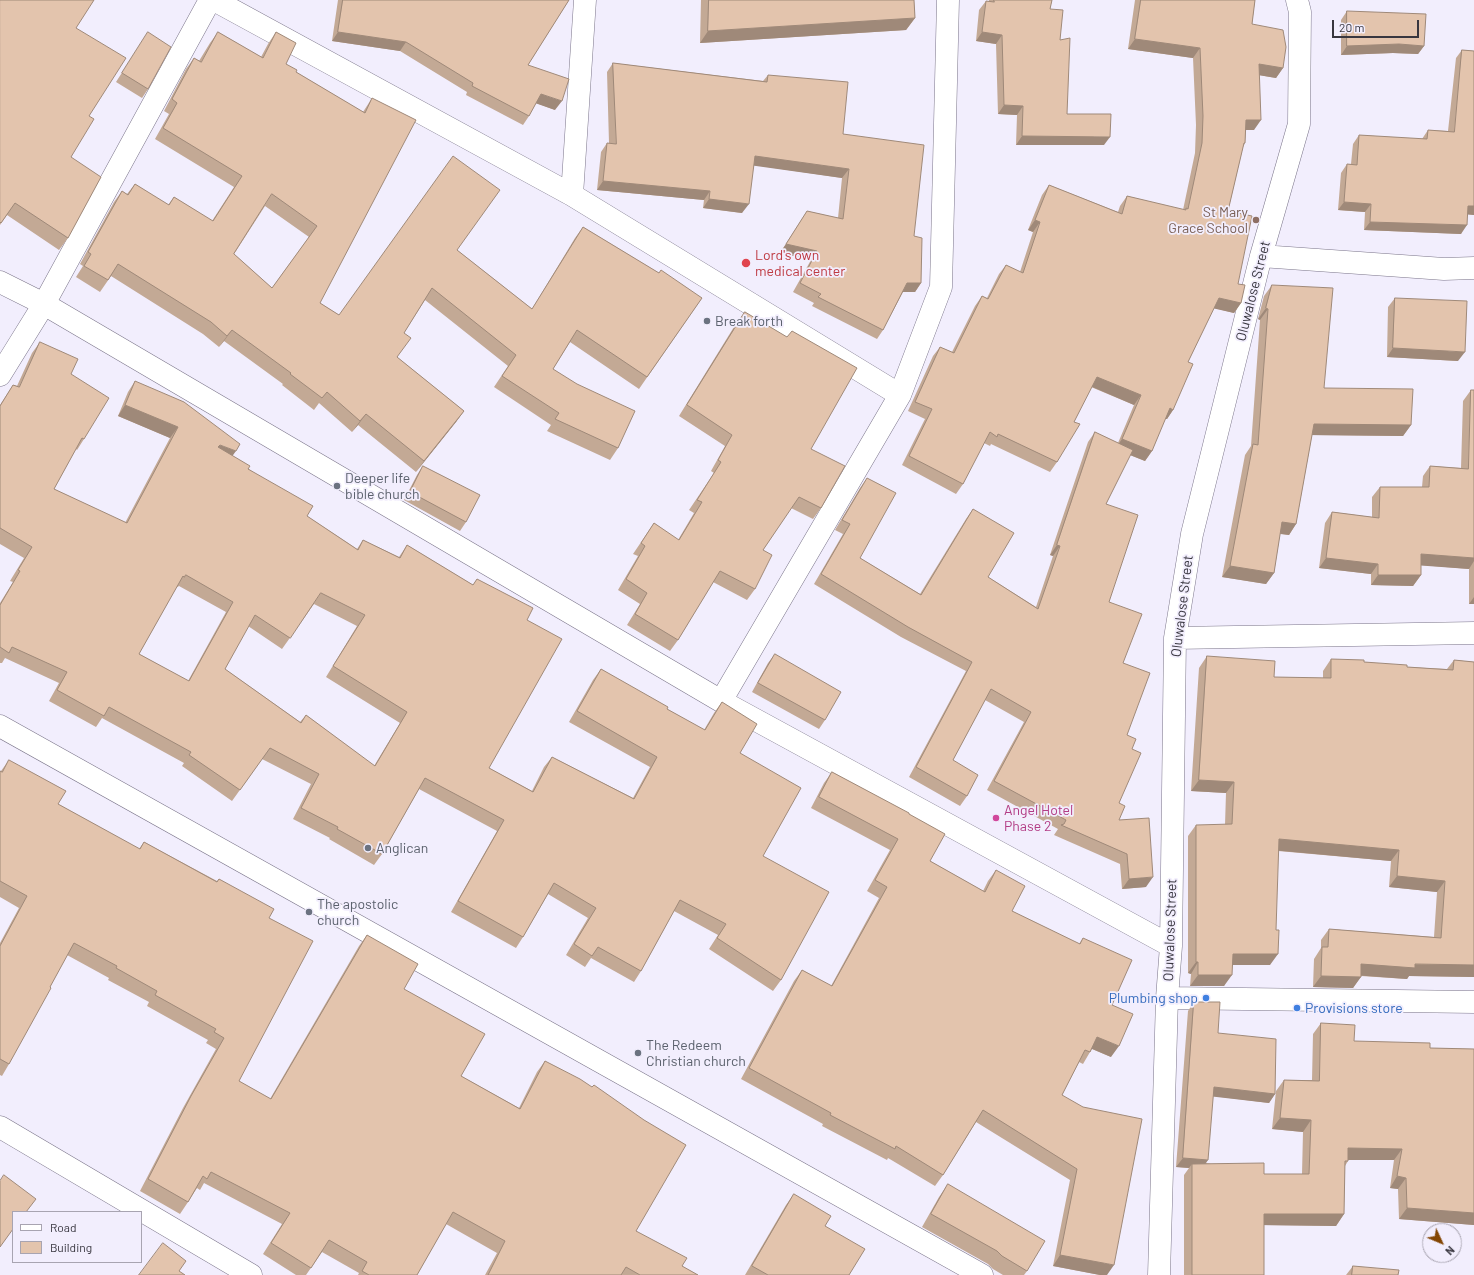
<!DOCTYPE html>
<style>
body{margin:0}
#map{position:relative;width:1474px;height:1275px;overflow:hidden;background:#f2eefd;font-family:Barlow,sans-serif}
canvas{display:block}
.legend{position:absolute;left:12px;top:1211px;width:130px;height:52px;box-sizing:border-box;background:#f2eefd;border:1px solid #a8a4b1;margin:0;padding:5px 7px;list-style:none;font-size:12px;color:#38363f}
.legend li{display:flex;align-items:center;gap:8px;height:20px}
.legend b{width:20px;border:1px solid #a8a4b1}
.north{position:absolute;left:1422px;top:1223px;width:40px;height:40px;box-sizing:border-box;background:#f2eefd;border:1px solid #a8a4b1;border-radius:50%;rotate:134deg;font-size:11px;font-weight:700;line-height:16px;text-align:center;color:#38363f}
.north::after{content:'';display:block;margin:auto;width:14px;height:18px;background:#834503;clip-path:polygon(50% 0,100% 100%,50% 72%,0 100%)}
.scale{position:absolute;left:1332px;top:20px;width:87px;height:18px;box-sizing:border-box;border:2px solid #38363f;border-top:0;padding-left:5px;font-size:12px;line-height:14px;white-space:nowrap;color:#38363f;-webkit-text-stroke:3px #f2eefd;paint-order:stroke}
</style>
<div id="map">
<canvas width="1474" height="1275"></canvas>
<ul class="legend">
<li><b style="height:5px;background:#fff"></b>Road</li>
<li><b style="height:11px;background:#e3c4ad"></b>Building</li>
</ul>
<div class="north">N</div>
<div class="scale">20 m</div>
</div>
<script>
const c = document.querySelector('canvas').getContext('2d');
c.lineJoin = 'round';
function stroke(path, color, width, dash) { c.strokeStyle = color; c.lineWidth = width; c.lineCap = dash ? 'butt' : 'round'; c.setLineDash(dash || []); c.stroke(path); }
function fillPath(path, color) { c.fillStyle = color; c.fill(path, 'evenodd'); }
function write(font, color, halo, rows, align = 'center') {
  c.font = font + ' Barlow,sans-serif'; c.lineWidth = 3.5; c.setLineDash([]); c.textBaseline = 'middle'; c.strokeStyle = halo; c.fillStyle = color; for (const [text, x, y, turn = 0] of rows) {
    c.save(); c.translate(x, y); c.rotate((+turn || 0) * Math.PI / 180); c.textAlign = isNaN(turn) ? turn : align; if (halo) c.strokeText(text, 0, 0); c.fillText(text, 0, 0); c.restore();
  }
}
const minor = new Path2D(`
 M214 0 572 195 900 395
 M572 195 585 0
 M1261 256 1444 269 1474 268
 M0 282 44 304 721 701 1171 946
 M0 375 44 304 210 0
 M1175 638 1474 633
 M721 701 900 395 941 287 948 0
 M0 726 982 1275
 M1167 998 1474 1002
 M0 1127 251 1275
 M1159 1275 1167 998 1171 946 1175 638 1192 534 1261 256 1299 124 1300 12 1297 0`);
const wall = new Path2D(`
 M0 0 76 28 89 116 71 157 68 238 59 250 7 215 0 225Z
 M338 0H569L528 65 555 110 536 103 529 116 523 125 466 95 467 92 400 51 332 41Z
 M701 0H914L915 18 906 30 700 43Z
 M989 0H1052L1050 9 1060 40 1067 114 1104 145H1016L1017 115 998 114 996 44 976 41 979 10 986 1H989Z
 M1135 0H1255L1252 24 1283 68 1276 78 1259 75 1254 130H1246L1245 143 1243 147 1228 211 1238 284 1241 303 1234 313 1214 308 1188 362 1173 410 1167 419H1165L1152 451 1145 461 1130 455 1106 504 1109 602 1123 663 1127 735 1132 749 1119 803V820L1146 887 1122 889 1120 864 1054 835 1058 829 987 790 1024 722 985 700 953 760 967 796 960 806 909 777 966 671 901 637 814 584 843 534 835 530 860 488 867 478 860 558 920 594 966 519 973 509 988 577 1036 607 1053 556 1050 555 1088 442 1095 432 1118 443 1134 405 1091 387 1074 422 1057 462 1050 472 991 444 990 446 984 443 963 484 956 494 902 465 925 419 908 411 933 356 940 347 952 352 975 306 982 296 987 298 999 274 1006 265 1020 272 1033 232 1028 230 1042 195 1049 185 1118 212 1120 206 1127 196 1183 210 1195 153 1196 125 1193 58 1128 49Z
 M1347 11 1424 46 1418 54 1393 53 1341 55V20Z
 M148 32V89L142 98 116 82Z
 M218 32 261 57 268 44 276 32 286 64 296 72 363 112 372 98 320 303 339 315 457 250 532 309 575 238 583 227 659 273 702 298 639 389 570 342 553 369 618 448 610 460 547 431 551 425 494 387 508 366 425 300 404 333 397 357 464 411 456 422 416 472 358 425 352 432 319 403 314 410 282 385 283 384 224 341 219 347 203 334 111 276 100 292 76 277 83 266 80 264 114 202 122 191 127 194 135 184 168 205 174 197 212 221 234 187 155 139 169 114 164 111 186 69 194 58 199 61 210 43ZM265 206 309 237 272 288 234 254Z
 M1462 50 1474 51V215L1467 214 1461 234 1364 230 1365 212 1338 210 1341 173 1347 164H1351L1353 144 1359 135 1422 139 1428 130 1448 131 1456 58Z
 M613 63 763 81 768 75 843 134 914 236 921 283 915 292H903L883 330 877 339 812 306 814 303 793 292 811 260 780 253 807 211 838 218 842 178 754 165 742 213 703 208 704 200 597 190 601 152 607 143H609L607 72Z
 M1272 285 1324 388 1411 425 1403 436 1312 435 1296 524 1289 535 1280 534 1274 573 1266 584 1222 577 1245 455 1251 446 1260 320 1258 319 1264 296Z
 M1395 298 1458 361 1387 357 1388 307Z
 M745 312 811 449 821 508 813 519 791 508 763 550 755 589 747 600 713 582 678 640 670 651 627 625 640 604 618 590 638 556 633 554 654 523 678 540 694 513 689 510 714 473 711 471 725 446 679 416 737 322Z
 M40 342 71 374 84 439 77 450 76 449 54 489 125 523 170 438 118 416 128 392 135 381 233 456 307 516 357 549 363 540 399 557 407 545 473 585 477 579 527 620 489 768 532 791 544 767 552 757 633 798 650 767 569 722 593 680 601 669 667 709 704 730 714 713 722 702 740 753 763 856 781 980 773 991 709 949 718 935 674 911 641 971 634 982 591 958 585 967 566 955 588 918 548 894 523 937 516 948 451 912 497 831 419 789 382 854 374 865 329 839 330 838 293 819 311 784 262 759 232 801 182 766 184 763 102 718 96 727 49 701 59 683 5 658 2 663H0V603L13 582 10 581 24 558 0 544V405L13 385 17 386 32 353ZM179 586 226 612 188 681 139 654 176 588ZM314 604 357 626 326 677 400 723 374 766 306 715 300 722 225 669 248 626 282 649Z
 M1471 390H1474V604H1469V569L1421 565V575L1413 586 1371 585V574L1319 568 1325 523 1332 512 1372 517V497L1380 487H1422L1423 476 1430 466 1461 468 1463 401Z
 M423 466 466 522 460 531 404 500 417 475Z
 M775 654 825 720 819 729 752 692 768 663Z
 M1207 656 1274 677 1323 678V671L1331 659 1364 662 1407 667 1447 669 1454 660 1474 662V977L1409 976 1407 979 1361 976 1353 988 1313 987 1314 959 1321 948V940L1329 929 1434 937 1437 892 1389 887 1391 861 1278 851 1270 965H1233L1224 986H1190L1191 974 1188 973V836L1196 825H1225L1226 793 1191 791 1199 668Z
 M9 760 58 804 139 849 144 842 217 881 219 879 269 918 239 1081 270 1099 359 946 367 935 404 989 461 1076 519 1108 537 1072 545 1061 636 1231 682 1266 698 1275H485L497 1253 446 1224 417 1275H358L359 1273 322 1252 306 1275H296L263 1254 282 1224 204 1183 200 1190 197 1188 188 1202 180 1214 140 1191 183 1108 216 1049 206 1043 208 1040 147 1006 149 1002 108 980 109 978 67 955 50 987 9 1064 2 1076 0 1075V943L19 908 0 897V771H1Z
 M832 772 909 814 930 861 983 891 988 881 996 870 1012 911 1079 944 1083 938 1112 1005 1111 1057 1092 1049 1090 1052 1083 1064 1079 1062 1062 1095 1107 1275H1100L1053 1266 1070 1180 976 1122 943 1175 935 1186 888 1158 887 1160 822 1126 823 1124 741 1079 794 981 802 970 831 986 879 898 867 891 890 850 811 808 824 783Z
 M1194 1002 1218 1033 1275 1094 1269 1103 1213 1096 1206 1163 1264 1174H1302L1303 1132 1272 1129 1276 1091 1284 1080H1312L1313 1034 1321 1023 1354 1041 1430 1048 1474 1049V1225L1399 1219 1398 1189 1390 1188 1394 1160H1348V1161L1345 1166 1344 1214 1336 1226 1264 1225V1275H1184V1175L1189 1168 1176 1167 1188 1011Z
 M948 1184 1027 1271 1024 1275H1003L993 1269 988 1264 922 1227 939 1197Z
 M794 1194 825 1226 849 1275H745L786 1205Z
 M1353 1266 1398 1275H1346Z`);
const shadedWall = new Path2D(`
 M915 18 906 30 700 43 708 31Z
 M338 32 406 42 400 51 332 41Z
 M982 32 1002 35 996 44 976 41Z
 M1135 39 1200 48 1193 58 1128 49Z
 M1399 44 1424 46 1418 54 1393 53 1341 55 1347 46Z
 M1259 64 1283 68 1276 78 1252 74Z
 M541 94 562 101 555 110 535 103Z
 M1004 105 1023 106 1017 115 998 114Z
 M1246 120H1261L1254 130H1239Z
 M1022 136 1110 137 1104 145H1016Z
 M755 156 849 169 842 178 749 165Z
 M603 181 710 191 704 200 597 190Z
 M709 199 749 204 742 213 703 208Z
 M1344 202 1371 204 1365 212 1338 210Z
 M1468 206H1474V215L1462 214Z
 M1035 220 1040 222 1033 232 1028 230Z
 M1370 222 1467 225 1461 234 1364 230Z
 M786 244 817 251 811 260 780 253Z
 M907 283H921L915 292H901Z
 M1219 298 1241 303 1234 313 1212 308Z
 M1266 308 1268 309 1260 320 1258 319Z
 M232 330 224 341 219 347 227 336Z
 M1393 348 1465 352 1458 361 1387 357Z
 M1097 377 1141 395 1134 405 1090 386Z
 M125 405 178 427 170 438 118 416Z
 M1170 408 1173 410 1167 419 1163 418Z
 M464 411 456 422 416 472 424 461Z
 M366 414 358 425 352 432 360 421Z
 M1314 424 1411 425 1403 436 1306 435Z
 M1122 439 1152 451 1145 461 1115 449Z
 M220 445 236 451 228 462 212 456Z
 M1282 522 1296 524 1289 535 1275 533Z
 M1057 545 1060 546 1053 556 1050 555Z
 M1421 554 1474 558V561L1469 569 1414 565Z
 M1326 558 1378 564 1371 574 1319 568Z
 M1230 566 1274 573 1266 584 1222 577Z
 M1378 575H1421L1413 586 1371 585Z
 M1474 597V604H1469Z
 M1199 780 1234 782 1226 793 1191 791Z
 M1279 839 1399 850 1391 861 1271 850Z
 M1397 876 1445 881 1437 892 1389 887Z
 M1153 877 1146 887 1122 889 1129 879Z
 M1233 954H1278L1270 965H1225Z
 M1196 962H1198L1191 974 1188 973Z
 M1361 964 1474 965V977L1409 976 1407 979 1353 975Z
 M1198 975H1232L1224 986H1190Z
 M1321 976 1361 977 1353 988 1313 987Z
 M1097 1037 1119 1046 1111 1057 1090 1048Z
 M1214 1087 1275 1094 1269 1103 1208 1096Z
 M1280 1118 1311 1120 1303 1132 1272 1129Z
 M1348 1148 1402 1149 1394 1160H1340Z
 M1183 1158 1208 1160 1202 1169 1192 1164 1189 1168 1176 1167Z
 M1397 1176 1406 1178 1398 1189 1390 1188Z
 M1407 1208 1474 1213V1225L1399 1219Z
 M1264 1214H1344L1336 1226 1256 1225Z
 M1060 1255 1114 1265 1107 1275H1100L1053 1266Z`);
const building = new Path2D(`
 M0 0H94L76 28 126 58 89 116 94 119 71 157 101 177 68 238 15 203 1 223 0 222Z
 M343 0H569L528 65 569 79 562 101 541 94 529 116 472 86 473 83 406 42 338 32Z
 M709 0H914L915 18 708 31Z
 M994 0H1052L1050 9 1063 10 1060 40 1070 38 1067 114H1111L1110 137 1022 136 1023 106 1004 105 1002 35 982 32 986 1 994 2Z
 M1141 0H1255L1252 24 1283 30 1286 47 1283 68 1259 64 1261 120H1246L1245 143H1244L1228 211 1252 216 1238 284 1245 285 1241 303 1219 298 1188 362 1193 364 1173 410 1170 408 1152 451 1122 439 1141 395 1097 377 1074 422 1080 424 1057 462 998 434 997 437 990 432 963 484 909 456 932 409 915 402 940 347 954 353 982 296 988 299 1006 265 1023 273 1040 222 1035 220 1049 185 1122 214 1127 196 1186 210V208L1188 209 1202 143 1203 116 1200 48 1135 39Z
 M1347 11 1426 14 1424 46 1399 44 1347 46Z
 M148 32 171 47 148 89 122 73Z
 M218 32 263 58 276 32 296 43 286 64 297 70 296 72 365 113 372 98 416 120 320 303 339 315 453 156 500 190 457 250 532 309 583 227 659 273 661 270 702 298 647 377 577 330 553 369 577 384 635 411 618 448 555 419 559 413 502 376 516 355 432 288 404 333 411 338 397 357 464 411 424 461 366 414 360 421 327 392 322 398 290 374 291 373 232 330 227 336 211 322 118 264 108 280 84 266 91 254 88 252 122 191 128 195 135 184 169 205 174 197 213 221 242 176 163 128 177 103 172 99 194 58 201 62ZM272 194 317 226 272 288 234 254Z
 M1462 50 1474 51V206H1468L1467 225 1370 222 1371 204 1344 202 1347 164 1357 165 1359 135 1427 139 1428 130 1454 132Z
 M613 63 767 82 768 75 848 82 843 134 924 145 914 236 922 238 921 283H907L883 330 818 297 821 294 800 283 817 251 786 244 807 211 843 219 849 169 755 156 749 204 709 199 710 191 603 181 607 143 616 144Z
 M1272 285 1333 288 1324 388 1413 389 1411 425 1314 424 1296 524 1282 522 1274 573 1230 566 1253 444 1258 445 1268 309 1266 308Z
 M1395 298 1467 301 1465 352 1393 348Z
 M745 312 787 337 792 331 857 368 811 449 845 466 821 508 799 497 763 550 772 555 755 589 720 571 678 640 635 614 647 593 626 579 645 546 641 543 654 523 679 540 702 502 697 500 721 462 718 460 732 435 687 405Z
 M40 342 78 359 71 374 109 398 84 439 82 438 54 489 127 523 178 427 125 405 135 381 184 402 240 444 236 451 220 445 218 447 250 466 248 469 313 506 307 516 358 550 363 540 400 558 407 545 473 585 477 579 533 608 527 620 562 639 489 768 533 792 552 757 634 799 657 757 577 711 601 669 668 707 667 709 705 730 722 702 757 724 740 753 801 788 763 856 829 892 781 980 717 938 726 924 680 900 641 971 598 947 592 956 574 944 596 908 554 883 523 937 458 901 504 820 425 778 382 854 337 829 338 827 301 808 319 774 270 748 240 790 189 755 191 752 109 707 104 716 57 690 67 672 12 647 9 653 0 647V605L20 571 18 570 32 547 0 528V406L13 385 19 387ZM186 575 233 602 189 681 139 654 183 576 184 577ZM321 593 365 615 333 666 407 712 375 766 306 715 301 723 225 669 255 615 290 638Z
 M1471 390H1474V558L1421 554V575H1378V564L1326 558 1332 512 1379 518 1380 487H1429L1430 466 1468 469Z
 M1095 432 1133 450 1106 504 1138 515 1109 602 1142 614 1123 663 1150 673 1127 735 1136 739 1132 749 1141 753 1119 803 1125 806 1119 820 1149 818 1153 877 1129 879 1127 854 1061 825 1064 824 1066 820 994 781 1031 712 991 689 953 760 978 775 967 796 916 767 972 662 908 627 821 574 850 524 842 520 867 478 896 493 860 558 921 595 973 509 1014 533 988 577 1038 609 1060 546 1057 545Z
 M423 466 480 495 466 522 410 492Z
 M775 654 841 692 825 720 758 683Z
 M1207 656 1275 661 1274 677 1331 678V659L1364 660V662L1407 665V667L1453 670 1454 660 1474 662V965L1415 964V968L1361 964V977L1321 976 1322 947H1328L1329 929 1441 938 1445 881 1397 876 1399 850 1279 839 1276 930H1279L1278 954H1233L1232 975H1198V962H1196V825L1232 824 1234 782 1199 780Z
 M9 760 66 791 58 804 140 849 144 842 217 882 219 879 274 909 269 918 313 941 239 1081 271 1099 367 935 418 964 404 989 485 1034 461 1076 520 1109 545 1061 580 1079 592 1087 594 1085 644 1120 686 1145 636 1231 687 1258 682 1266 698 1275H640L626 1267 621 1275H488L505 1241 453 1212 417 1275H369L362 1271 367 1262 329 1240 311 1268 271 1243 290 1213 211 1172 207 1179 203 1176 188 1202 148 1179 191 1096 224 1038 214 1032 216 1029 155 995 157 991 116 968 117 966 74 943 50 987 51 988 9 1064 0 1059V946L27 896 0 881V771L2 772Z
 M832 772 909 813V814L945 834 930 861 985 892 996 870 1025 886 1012 911 1080 944 1083 938 1132 960 1112 1005 1133 1014 1119 1046 1097 1037 1090 1052 1085 1050 1062 1095 1083 1107 1142 1119 1114 1265 1060 1255 1077 1169 983 1110 943 1175 896 1146 895 1149 830 1115 831 1113 749 1068 802 970 832 986 887 887 875 880 898 839 819 797Z
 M1194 1002H1220L1218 1033 1276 1039 1275 1094 1214 1087 1208 1160 1183 1158Z
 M1321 1023 1355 1025 1354 1041 1430 1043V1048L1474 1049V1213L1407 1208 1406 1178 1397 1176 1402 1149 1348 1148V1161H1345L1344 1214H1264V1275H1192V1164L1264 1163V1174H1309L1311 1120 1280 1118 1284 1080 1319 1081Z
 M4 1175 36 1199 26 1212H13V1229L0 1247V1181Z
 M948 1184 1045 1241 1027 1271 1002 1256 997 1251 931 1214Z
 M794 1194 831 1216 825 1226 865 1249 849 1275H768L752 1266Z
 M163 1243 186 1261 179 1271 185 1275H139Z
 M1353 1266 1399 1270 1398 1275H1352Z`);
const markers = [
 [1256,220,4,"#8d6e63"],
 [746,263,5,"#e0444e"],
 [707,321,4,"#6b7280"],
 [337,486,4,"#6b7280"],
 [996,818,4,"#d1479c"],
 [368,848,4,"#6b7280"],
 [309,912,4,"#6b7280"],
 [1206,998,4,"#3f7fe0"],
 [1297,1008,4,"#3f7fe0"],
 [638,1053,4,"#6b7280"]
];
const educationNames = [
 ["St Mary",1248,212],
 ["Grace School",1248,228]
];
const healthNames = [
 ["Lord's own",755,255],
 ["medical center",755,271]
];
const streetNames = [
 ["Oluwalose Street",1253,291,-76],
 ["Oluwalose Street",1182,606,-83],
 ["Oluwalose Street",1170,930,-88]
];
const worshipNames = [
 ["Break forth",715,321],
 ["Deeper life",345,478],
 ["bible church",345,494],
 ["Anglican",376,848],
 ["The apostolic",317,904],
 ["church",317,920],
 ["The Redeem",646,1045],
 ["Christian church",646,1061]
];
const hotelNames = [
 ["Angel Hotel",1004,810],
 ["Phase 2",1004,826]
];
const shopNames = [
 ["Plumbing shop",1198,998],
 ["Provisions store",1305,1008,"left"]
];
stroke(minor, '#7b758a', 23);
stroke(minor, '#fff', 22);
fillPath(wall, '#c3a995');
fillPath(shadedWall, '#9f8979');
fillPath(building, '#e3c4ad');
stroke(building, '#9f8979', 1);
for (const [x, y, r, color] of markers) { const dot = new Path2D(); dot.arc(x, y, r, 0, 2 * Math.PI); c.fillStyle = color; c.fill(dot); stroke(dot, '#f2eefd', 1.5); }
write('14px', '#785e54', '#f2eefd', educationNames, 'right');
write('14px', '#be3a42', '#f2eefd', healthNames, 'left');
write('14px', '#38363f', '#f2eefd', streetNames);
write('14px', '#5b616d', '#f2eefd', worshipNames, 'left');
write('14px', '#b23c85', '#f2eefd', hotelNames, 'left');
write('14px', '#366cbe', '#f2eefd', shopNames, 'right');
</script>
